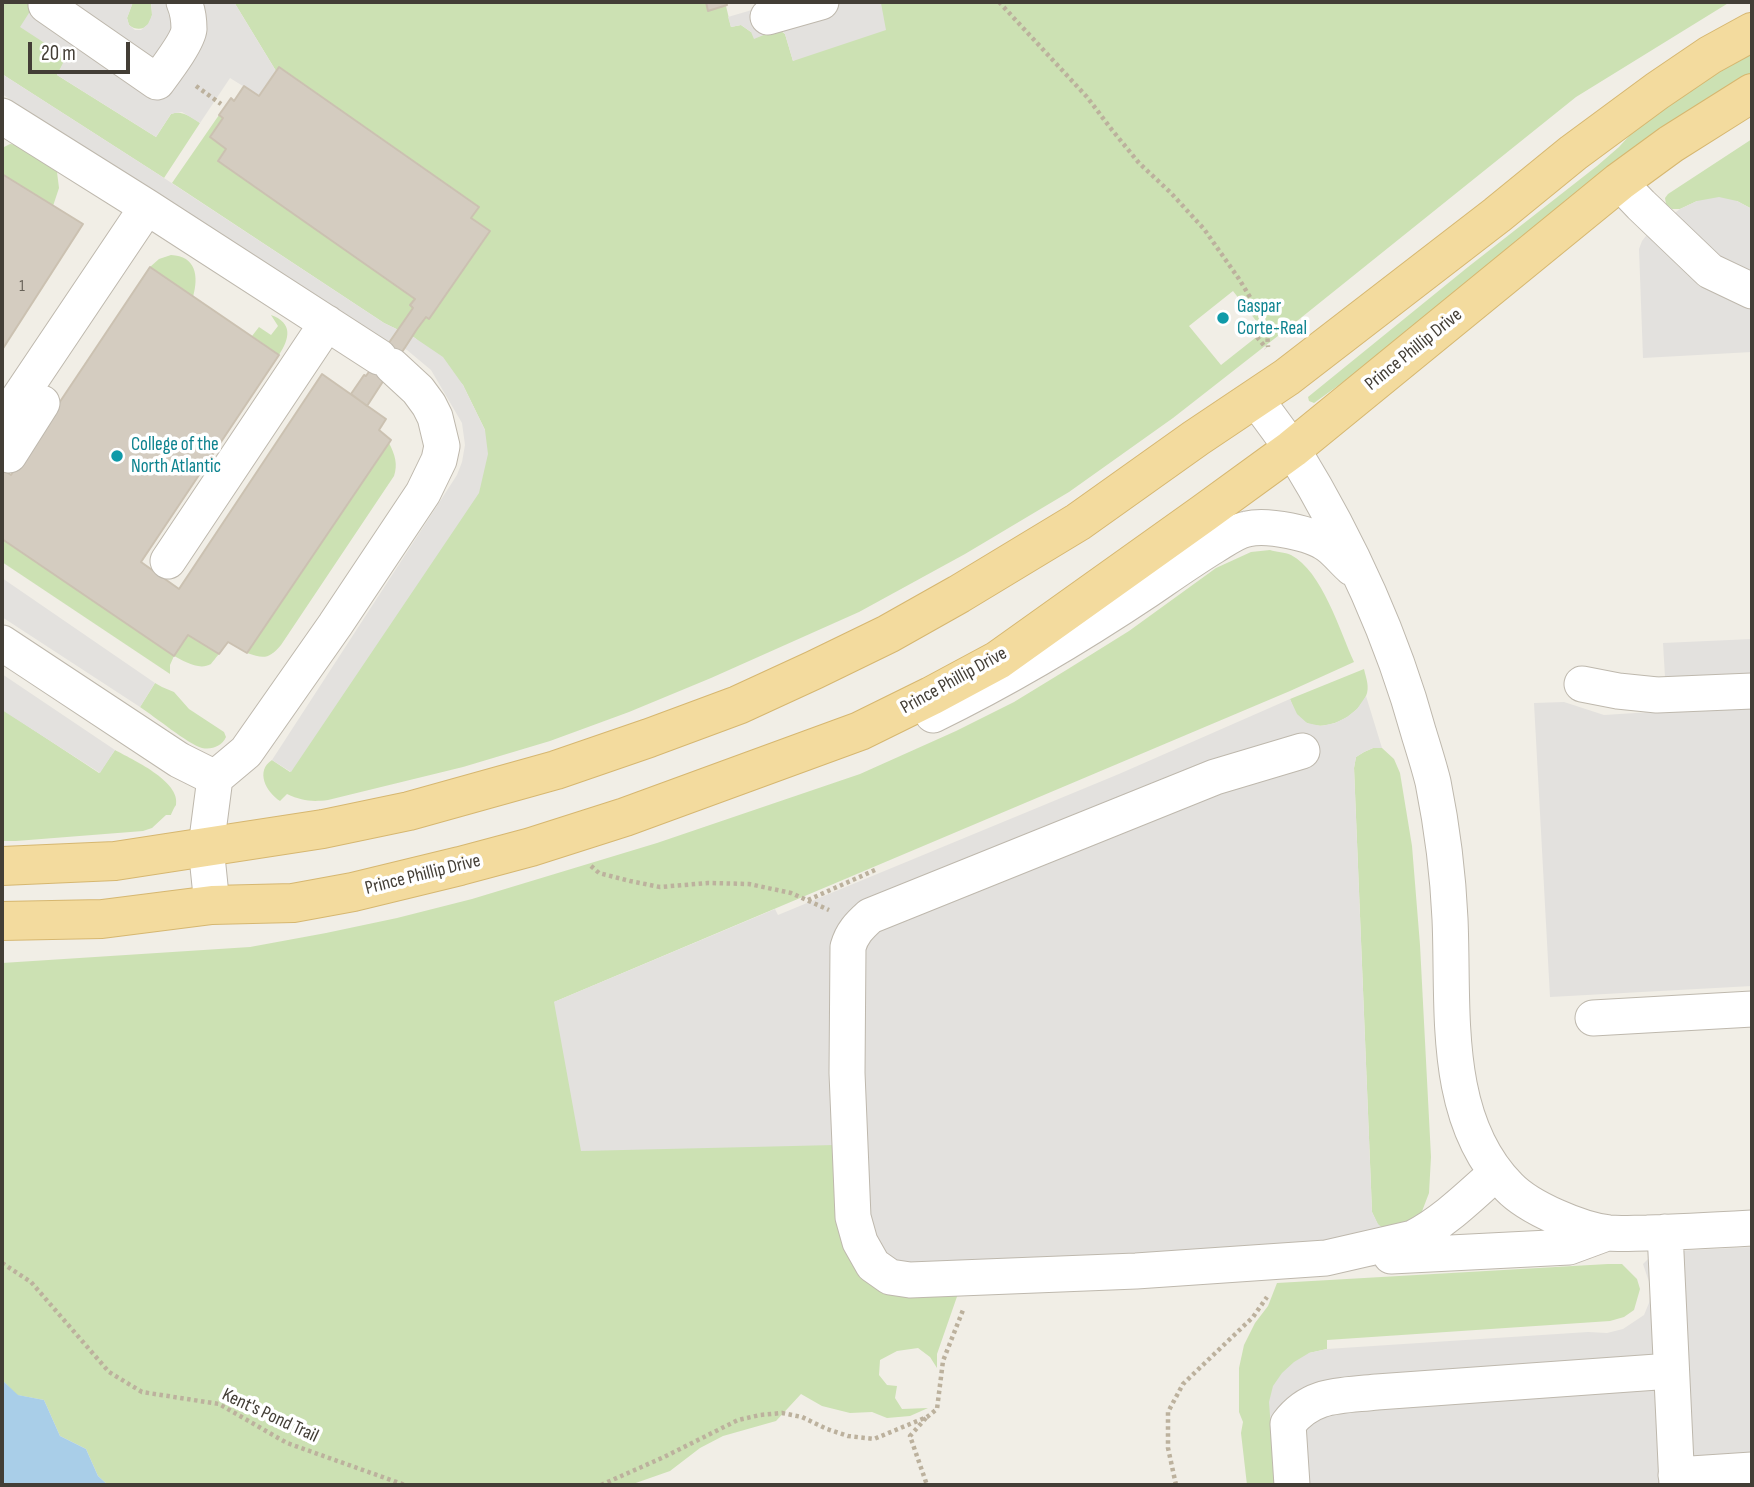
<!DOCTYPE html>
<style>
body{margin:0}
#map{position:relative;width:1754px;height:1487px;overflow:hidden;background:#f1eee6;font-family:"Sofia Sans Condensed",sans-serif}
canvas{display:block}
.frame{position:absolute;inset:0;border:4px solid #433e36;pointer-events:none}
.scale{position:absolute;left:28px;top:42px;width:102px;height:32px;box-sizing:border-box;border:4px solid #433e36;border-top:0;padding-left:9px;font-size:21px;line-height:24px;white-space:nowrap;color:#433e36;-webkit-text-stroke:5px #fff;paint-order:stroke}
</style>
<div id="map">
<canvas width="1754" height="1487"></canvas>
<div class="frame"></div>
<div class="scale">20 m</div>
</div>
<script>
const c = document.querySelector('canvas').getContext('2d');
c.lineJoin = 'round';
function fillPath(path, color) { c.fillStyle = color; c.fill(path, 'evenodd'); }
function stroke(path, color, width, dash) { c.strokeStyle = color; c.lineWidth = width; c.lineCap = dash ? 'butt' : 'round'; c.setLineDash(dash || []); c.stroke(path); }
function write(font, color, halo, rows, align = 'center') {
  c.font = font + ' "Sofia Sans Condensed",sans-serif'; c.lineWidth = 7; c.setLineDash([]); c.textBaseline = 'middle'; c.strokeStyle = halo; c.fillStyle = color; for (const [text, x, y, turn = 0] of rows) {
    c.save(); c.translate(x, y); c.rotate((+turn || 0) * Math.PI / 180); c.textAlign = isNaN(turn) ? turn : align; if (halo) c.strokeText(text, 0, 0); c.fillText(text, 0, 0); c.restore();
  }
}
const green = new Path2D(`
 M2 2H36L67 57 57 75 156 137 171 114C182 110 191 117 200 123L164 178 2 74Z
 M133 2H151C151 6 152 10 152 15 150 28 139 33 129 25L127 18Z
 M234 2H706L709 10 726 6 731 27 741 25 751 32C762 31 776 26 785 34L793 61 883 2H1730L1576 97 1297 321 1173 418 1069 492 965 554 859 612 711 678 629 712 550 741 463 767 328 800C312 802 302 801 287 794L280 801C266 792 255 771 272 760L290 772 485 430 463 385 415 338 384 323 172 183 219 115 223 118 226 149 218 161 415 299 410 305 429 318 489 231 471 218 479 207 279 67 276 71ZM1233 291 1264 331 1221 365 1189 326Z
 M1752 53V87L1314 403 1309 401 1308 397 1468 267 1597 166 1619 147 1638 126 1702 80Z
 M1752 139V209L1737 201H1697L1680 209H1672L1666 204 1665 198 1668 194Z
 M10 144 19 145 57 172 59 188 53 206 2 174V148Z
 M171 255C196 256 199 276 193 297L150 267 159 259Z
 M271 315C293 323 290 338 279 355L252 336 259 327 271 335 278 326Z
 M389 443C395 455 398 464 394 476L281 645C269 659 264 659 247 653Z
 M2 539 174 655 188 635 219 654C218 655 211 664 211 664 199 671 184 661 174 656L170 665V674L2 562Z
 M1270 550C1276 552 1285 552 1291 555 1322 571 1340 631 1354 662L1290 691 554 1002 835 1145 960 1288 937 1354V1368L930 1357 918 1348 897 1351 880 1360 879 1375 887 1385 897 1386 895 1398 902 1409 928 1408 910 1416 887 1418 872 1412 850 1413 822 1406 801 1394 776 1421 723 1436 700 1448 670 1471 630 1485H108L98 1476 86 1449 60 1436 44 1400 17 1395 2 1380V963L250 947 326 933 397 918 472 899 657 843 860 774 956 731 1014 702 1068 669 1129 631 1216 568 1251 552Z
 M1364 669C1366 678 1370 687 1366 696 1356 720 1315 738 1297 715 1294 711 1292 704 1290 699Z
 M155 683 162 687 174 692 189 709 224 732 226 737C222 746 212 750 202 748 188 744 154 716 140 707Z
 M2 709 99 773 115 750C131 759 181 781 176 805 175 806 171 814 171 815H166L152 828 143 831 16 841H2Z
 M1373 748H1382L1394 759 1400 773 1412 846 1420 945 1431 1157 1429 1193 1421 1214 1411 1225 1386 1231 1378 1225 1372 1212 1354 768 1356 757 1364 752Z
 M1608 1264H1622L1637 1279 1640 1289 1634 1310 1624 1317 1610 1321 1327 1340V1349L1309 1353 1275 1485H1247L1241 1433 1243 1422 1239 1412V1368L1244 1345 1255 1323 1268 1306 1277 1283Z`);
const parking = new Path2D(`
 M36 2H133L127 18 129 25 135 30H141L148 24 152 15 151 2H234L276 71 259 96 230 78 200 123 182 112 175 113 171 114 156 137 57 75 66 57 20 27Z
 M779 2H883L881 3 886 30 793 61 785 34 782 31 776 30 754 39 751 32 741 25 731 27 728 17Z
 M2 74 164 178 384 323 415 338 443 357 463 385 485 430 488 454 479 493 291 772 272 760 457 475 462 462 465 445 462 423 431 370 407 350 376 338 2 94Z
 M1719 197 1737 201 1752 209V352L1643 358 1639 249 1642 241 1649 232 1680 209 1697 201Z
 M2 578 155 683 140 707 2 617Z
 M1752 639V986L1550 997 1534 703 1564 702 1604 715 1667 711 1663 643Z
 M2 674 115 750 100 773 2 710Z
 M1366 696 1382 748H1373L1364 752 1356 757 1354 768 1372 1212 1378 1224 1386 1231 1389 1266 898 1288 835 1145 581 1151 554 1002 775 909 778 915 1119 774 1290 699 1297 714 1307 723 1321 726 1335 723 1347 717 1357 709Z
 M1752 1247V1485H1275L1269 1402 1273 1386 1282 1373 1294 1362 1309 1353 1327 1349 1588 1332 1607 1333 1623 1329 1644 1315 1649 1303 1651 1288 1643 1264 1655 1252Z`);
const water = new Path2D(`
 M2 1380 18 1395 44 1400 60 1436 86 1449 98 1476 108 1485H2Z`);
const building = new Path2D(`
 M706 2H726L727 5 708 11Z
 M279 67 479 207 471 218 490 231 429 319 426 317 417 329 367 406 351 394 364 375 366 376 413 308 410 305 415 299 218 161 226 149 210 137 223 118 219 115 231 98 234 101 244 86 259 96Z
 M2 174 83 224 2 350Z
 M150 267 279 355 141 562 179 589 322 374 386 419 379 430 391 440 247 653 228 642 219 654 188 635 174 656 2 539V469L11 475Z`);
const path = new Path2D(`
 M999 2 1087 97 1112 130 1139 163 1171 193 1204 229 1239 279 1256 307 1267 330 1268 347
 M196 86 221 104
 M1257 337 1266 348
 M591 866 599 873 630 881 660 887 708 883 749 884 791 893 829 910
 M808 900 875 870
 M2 1263 31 1282 109 1372 142 1392 219 1404 287 1443 405 1485
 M926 1418 910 1436 927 1485
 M601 1485 664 1457 738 1420 760 1415 782 1413 802 1417 827 1429 848 1436 874 1439 927 1417 937 1409 943 1361 963 1310
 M1176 1485 1168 1448V1412L1183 1384 1253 1317 1267 1297`);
const minor = new Path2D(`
 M46 5 157 82C165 71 188 41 189 29 189 21 187 9 184 2
 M768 17 821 2
 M2 116 147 207 379 357
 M1619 182 1641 205 1710 271 1752 291
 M1255 398C1268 416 1282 434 1294 452 1348 540 1392 635 1419 734 1424 750 1429 766 1433 782 1442 827 1448 874 1450 919 1454 1008 1441 1118 1509 1187 1529 1208 1581 1230 1609 1233 1621 1234 1635 1233 1647 1233 1682 1232 1717 1230 1752 1228
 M2 423 147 207
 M9 455 42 403
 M168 561 327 323
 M2 643 179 760 215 778 206 847 212 905
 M1582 684 1618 691 1657 695 1752 691
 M933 715C1007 679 1079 636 1148 590 1170 575 1191 560 1214 546 1224 540 1236 531 1247 529 1267 524 1313 533 1329 546 1337 552 1344 561 1352 568
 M1302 751 1215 777 870 916C859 926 852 933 848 947L847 1073 853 1217 860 1242 873 1265 890 1277 910 1280 1136 1271 1326 1258 1413 1238C1444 1222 1470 1196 1496 1173
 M215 778 246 752 335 625 423 493 439 460 442 446 435 417 429 405 418 390 392 366
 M1593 1018 1752 1009
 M1665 1232 1677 1485
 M1391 1256 1569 1247 1607 1233
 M1676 1475 1752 1470
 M1292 1485 1288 1424C1311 1393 1341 1396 1377 1392L1671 1371`);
const major = new Path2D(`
 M2 866 115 861 323 829 409 811 556 770 649 738 738 705 814 670 888 634 959 594 1078 522 1196 438 1287 377 1497 215 1573 153 1657 91 1710 55 1752 32
 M2 921 102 919 212 905 293 903 353 892 460 866 531 847 625 817 860 731 931 696 998 660 1204 513 1292 449 1619 182 1671 144 1752 93`);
const markers = [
 [1223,318,7,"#0f9aa8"],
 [117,456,7,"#0f9aa8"]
];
const numberNames = [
 ["1",22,287]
];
const cultureNames = [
 ["Gaspar",1237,307],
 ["Corte-Real",1237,329],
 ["College of the",131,445],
 ["North Atlantic",131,467]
];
const streetNames = [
 ["Prince Phillip Drive",1414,350,-39],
 ["Prince Phillip Drive",954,681,-29],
 ["Prince Phillip Drive",423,875,-14],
 ["Kent's Pond Trail",270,1416,25]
];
fillPath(green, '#cce1b3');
fillPath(parking, '#e3e1de');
fillPath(water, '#a9cee8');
fillPath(building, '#d4ccc0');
stroke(building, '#cbc1b1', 2);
stroke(minor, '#beb8ad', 37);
stroke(major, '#d6b770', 40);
stroke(path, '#bcb19d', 4.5, [3.5, 3.5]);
stroke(minor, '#fff', 35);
stroke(major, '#f3db9e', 38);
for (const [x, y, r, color] of markers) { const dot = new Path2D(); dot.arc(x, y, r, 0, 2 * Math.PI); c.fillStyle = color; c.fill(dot); stroke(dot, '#fff', 2.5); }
write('16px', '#676258', null, numberNames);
write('19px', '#0d838f', '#fff', cultureNames, 'left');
write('19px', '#433e36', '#fff', streetNames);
</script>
